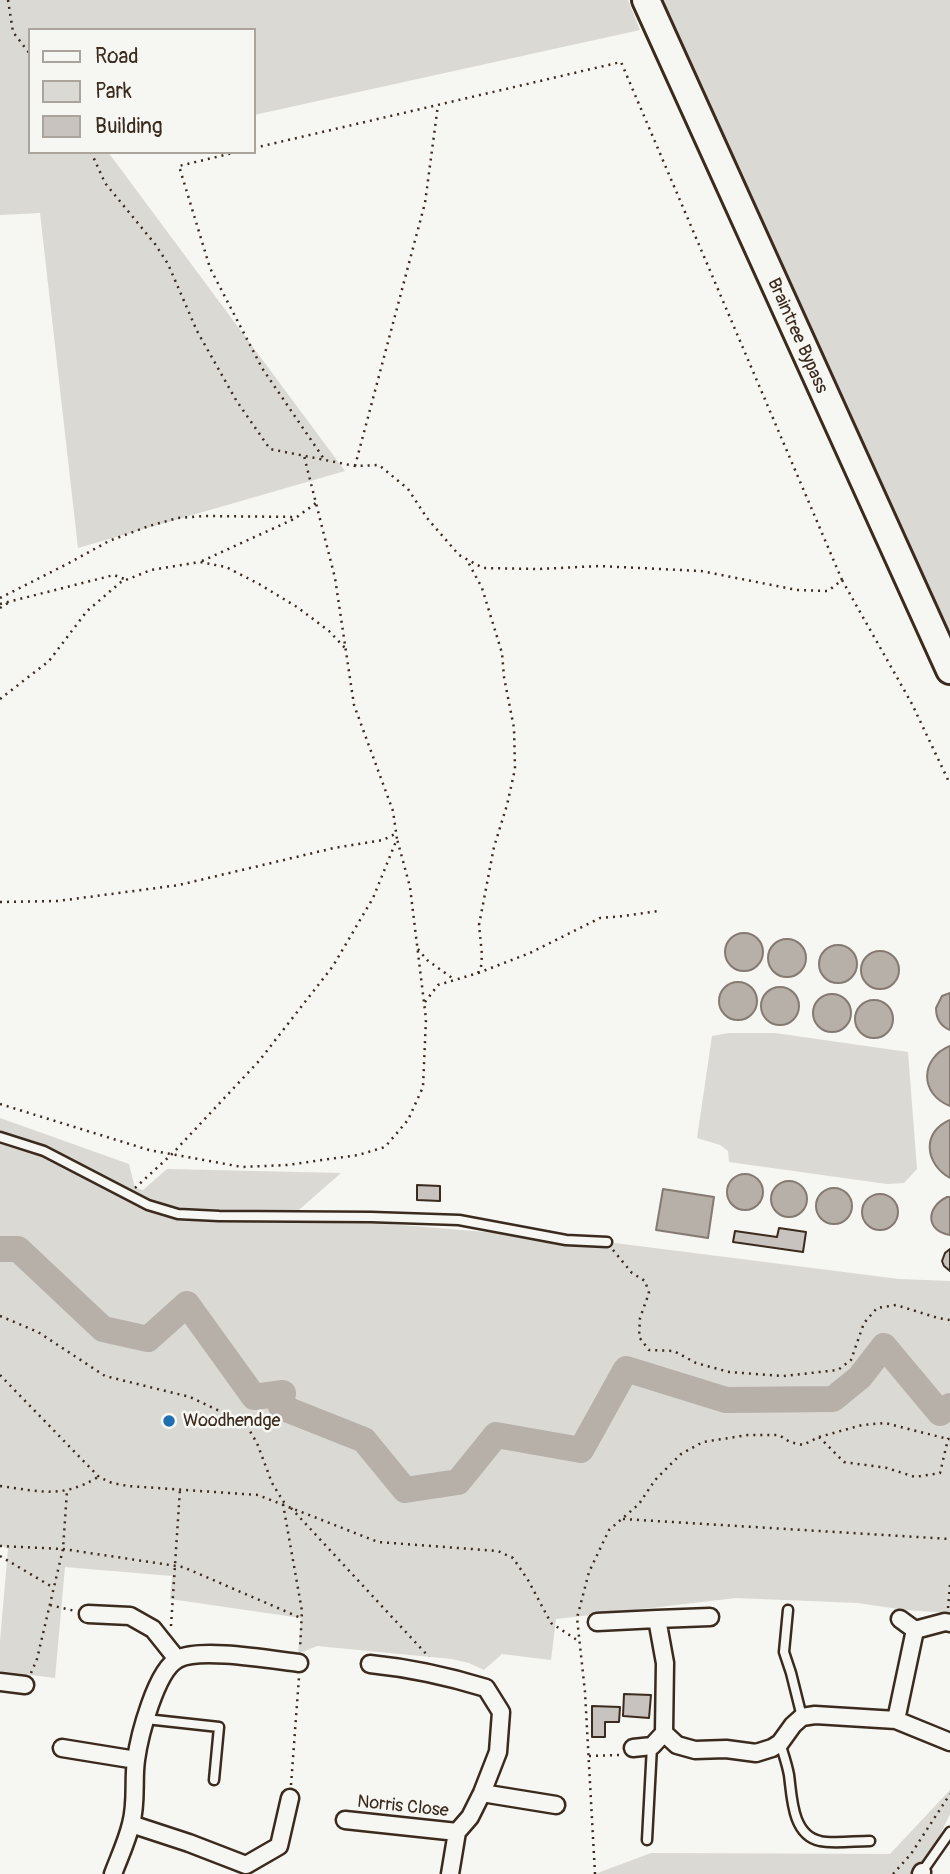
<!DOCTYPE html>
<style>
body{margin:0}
#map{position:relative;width:950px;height:1874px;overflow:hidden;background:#f6f6f2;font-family:Pangolin,sans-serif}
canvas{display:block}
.legend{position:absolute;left:28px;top:28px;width:228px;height:126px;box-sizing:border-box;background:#f6f6f2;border:2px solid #aba49d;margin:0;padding:9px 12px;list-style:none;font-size:21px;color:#3b2a1e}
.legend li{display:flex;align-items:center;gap:14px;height:35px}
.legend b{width:35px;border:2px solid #aba49d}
</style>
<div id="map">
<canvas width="950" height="1874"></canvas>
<ul class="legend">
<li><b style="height:9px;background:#f6f6f2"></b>Road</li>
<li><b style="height:19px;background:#dad9d3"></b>Park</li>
<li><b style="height:19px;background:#c8c3be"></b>Building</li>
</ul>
</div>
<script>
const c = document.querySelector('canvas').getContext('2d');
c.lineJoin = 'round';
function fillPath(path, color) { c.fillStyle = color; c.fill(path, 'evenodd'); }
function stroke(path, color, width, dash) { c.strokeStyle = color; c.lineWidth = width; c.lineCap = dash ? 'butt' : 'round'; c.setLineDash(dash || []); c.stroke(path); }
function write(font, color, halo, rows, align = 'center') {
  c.font = font + ' Pangolin,sans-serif'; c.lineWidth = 5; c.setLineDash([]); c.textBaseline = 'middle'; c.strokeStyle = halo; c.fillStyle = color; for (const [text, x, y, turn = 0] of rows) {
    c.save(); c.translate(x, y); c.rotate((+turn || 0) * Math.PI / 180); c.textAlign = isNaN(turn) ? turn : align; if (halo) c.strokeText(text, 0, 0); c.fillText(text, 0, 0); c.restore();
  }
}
const green = new Path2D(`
 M0 0H628L640 30 254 115V30H30V152H108L345 471 78 548 40 213 0 215Z
 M660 0H950V643C894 519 840 394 783 270 743 180 700 91 660 0Z
 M729 1033H775L908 1052 917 1169 904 1183 887 1184 729 1162 728 1151 720 1145 697 1138 712 1036Z
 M0 1118 129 1164 135 1188 143 1190 167 1169 341 1173 292 1216 607 1242 899 1279 950 1281V1613L905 1610 858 1603 736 1598 556 1619 551 1660 502 1654 484 1670 469 1663 452 1659 317 1646 298 1654 301 1618 170 1599 172 1576 65 1567 55 1678 0 1671V1641L8 1549 0 1545Z
 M950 1790V1814L921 1874H595L651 1853 890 1854Z`);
const water = new Path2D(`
 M725 952a19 19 0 1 1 38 0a19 19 0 1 1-38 0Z
 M768 958a19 19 0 1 1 38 0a19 19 0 1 1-38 0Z
 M819 964a19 19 0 1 1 38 0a19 19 0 1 1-38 0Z
 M861 970a19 19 0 1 1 38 0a19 19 0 1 1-38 0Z
 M719 1001a19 19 0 1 1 38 0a19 19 0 1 1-38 0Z
 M761 1006a19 19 0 1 1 38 0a19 19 0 1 1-38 0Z
 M950 993V1030C940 1026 936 1018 936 1008L942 996Z
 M813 1013a19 19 0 1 1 38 0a19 19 0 1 1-38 0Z
 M855 1019a19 19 0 1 1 38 0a19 19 0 1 1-38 0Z
 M950 1046V1106C919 1094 920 1058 950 1046Z
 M950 1120V1178C925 1164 921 1132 950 1120Z
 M727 1192a18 18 0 1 1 36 0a18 18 0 1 1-36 0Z
 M771 1199a18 18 0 1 1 36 0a18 18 0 1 1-36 0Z
 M816 1206a18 18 0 1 1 36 0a18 18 0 1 1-36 0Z
 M663 1189 714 1197 708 1238 656 1230Z
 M862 1212a18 18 0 1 1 36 0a18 18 0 1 1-36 0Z
 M947 1197H950V1235C925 1231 926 1207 947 1197Z`);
const river = new Path2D(`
 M0 1249H18L103 1329 148 1339 187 1304 254 1397 283 1393 281 1407 364 1440 405 1490 458 1482 496 1435 581 1450 626 1369 726 1400 833 1399 860 1377 884 1346 940 1413 950 1406`);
const building = new Path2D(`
 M417 1185 440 1186V1201L417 1200Z
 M779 1228 806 1232 803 1252 733 1242 735 1231 777 1237Z
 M950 1249V1271L944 1266 942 1261 945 1253Z
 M624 1694 651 1695 649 1718 623 1716Z
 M592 1706 620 1707 619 1722H605V1737H592Z`);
const path = new Path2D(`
 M8 0 13 32 30 54
 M254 148 621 62 842 580
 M91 152 105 183 155 244 168 264 197 331 236 400 270 449 355 466 379 465 408 489 427 518 459 555 483 568 539 569 599 566 701 571 797 590 828 591 842 580 912 704 950 784
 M237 152 179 166 210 268 262 368 324 459
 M355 466 425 203 438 105
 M202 561 294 519
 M0 598 69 563 109 541 149 526 178 518 204 516 297 517 316 503
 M0 604 114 575 127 580
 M0 608 8 603
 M0 699 49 661 87 611 121 582 151 570 200 562 226 567 259 584 297 607 329 631 345 648
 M0 902 58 901 179 885 334 848 383 840 395 834
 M418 949 427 960 455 980
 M478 973 530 953 600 918 624 916 658 911
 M425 1002 438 985 478 973 481 967 482 955 479 925 494 847 507 805 515 769 514 728 504 677 502 653 482 588 467 560
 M0 1104 149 1150 242 1167 287 1165 358 1155 385 1147 408 1120 423 1087 426 1019 410 887 397 839
 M135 1188 172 1154 259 1061 333 966 373 898 397 839 393 811 354 705 335 578 304 456
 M613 1250 632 1273 645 1281 649 1293 640 1318 639 1337 649 1350 674 1351 696 1363 729 1372 783 1376 838 1370 851 1360 864 1323 877 1308 896 1305 938 1318 950 1320
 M0 1316 38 1332 105 1376 190 1397 245 1423 257 1443 272 1483 285 1504
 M0 1375 99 1477 112 1483 128 1486 258 1495 378 1542 498 1551 513 1558 528 1580 551 1623 580 1642
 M819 1437 862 1425 885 1423 948 1439
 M0 1486C39 1491 62 1499 98 1477
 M283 1504 302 1611 300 1649
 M291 1508 429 1657
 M623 1519 950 1539
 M0 1546 63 1549 183 1567 301 1618
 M0 1556 54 1588
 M50 1605 75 1611
 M948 1608 950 1585
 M171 1626 180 1489
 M31 1673 37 1659 63 1549 67 1491
 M589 1756 620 1755
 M291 1785 299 1677
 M595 1874 585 1692 577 1618 589 1572 609 1530 639 1504 655 1480 681 1454 703 1442 748 1435H779L790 1442 803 1445 819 1437 844 1462 887 1468 915 1477 940 1473 948 1439H950
 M893 1874 911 1854 950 1794`);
const service = new Path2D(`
 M0 1137 44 1151 148 1205 178 1214 219 1216 371 1217 459 1220 566 1240 607 1242
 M788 1610 784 1652 791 1673 802 1717
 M146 1719 219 1727 214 1780
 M780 1743C783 1753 787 1764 789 1775 792 1797 792 1835 820 1841 831 1844 856 1841 870 1841
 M647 1840 652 1746
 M922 1872 950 1832`);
const minor = new Path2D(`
 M88 1614 130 1616 153 1629 177 1659
 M657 1619 710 1617
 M900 1619 915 1630
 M597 1622 657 1619 665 1663 664 1733 677 1745 695 1750 726 1749 756 1753 772 1748 780 1743 793 1725 802 1717 815 1715 896 1720
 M950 1623 945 1622 915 1630 896 1720 950 1742
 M370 1664C410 1668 447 1676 486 1688L501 1712 498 1752 482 1793 470 1817 457 1832 450 1874
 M0 1682 25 1685
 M62 1748 136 1760
 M633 1748 652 1746 664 1733
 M482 1793 556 1805
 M345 1820 457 1832
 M131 1824 189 1843 246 1865 279 1846 290 1798
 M113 1874C119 1858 127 1841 131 1824 137 1803 133 1781 136 1760 139 1737 156 1670 178 1659 200 1647 273 1660 299 1663
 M921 1874 922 1872`);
const trunk = new Path2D(`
 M646 0 950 670`);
const markers = [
 [169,1421,7,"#1f6fb2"]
];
const streetNames = [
 ["Braintree Bypass",797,336,66],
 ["Norris Close",403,1807,6]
];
const poiNames = [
 ["Woodhendge",183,1421]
];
fillPath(green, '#dad9d3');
fillPath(water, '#b6b0a9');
stroke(water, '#857a71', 2);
stroke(river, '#b6b0a9', 26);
fillPath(building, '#c8c3be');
stroke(building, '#3b2a1e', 2);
stroke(service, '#3b2a1e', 13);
stroke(minor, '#3b2a1e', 21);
stroke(trunk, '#3b2a1e', 32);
stroke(path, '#3b2a1e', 2.5, [2, 5]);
stroke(service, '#f6f6f2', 8);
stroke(minor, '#f6f6f2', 16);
stroke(trunk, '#f6f6f2', 26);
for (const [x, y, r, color] of markers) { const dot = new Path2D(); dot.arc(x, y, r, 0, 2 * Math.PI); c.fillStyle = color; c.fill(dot); stroke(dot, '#f6f6f2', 2.5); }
write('18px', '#3b2a1e', '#f6f6f2', streetNames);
write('18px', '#3b2a1e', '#f6f6f2', poiNames, 'left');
</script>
